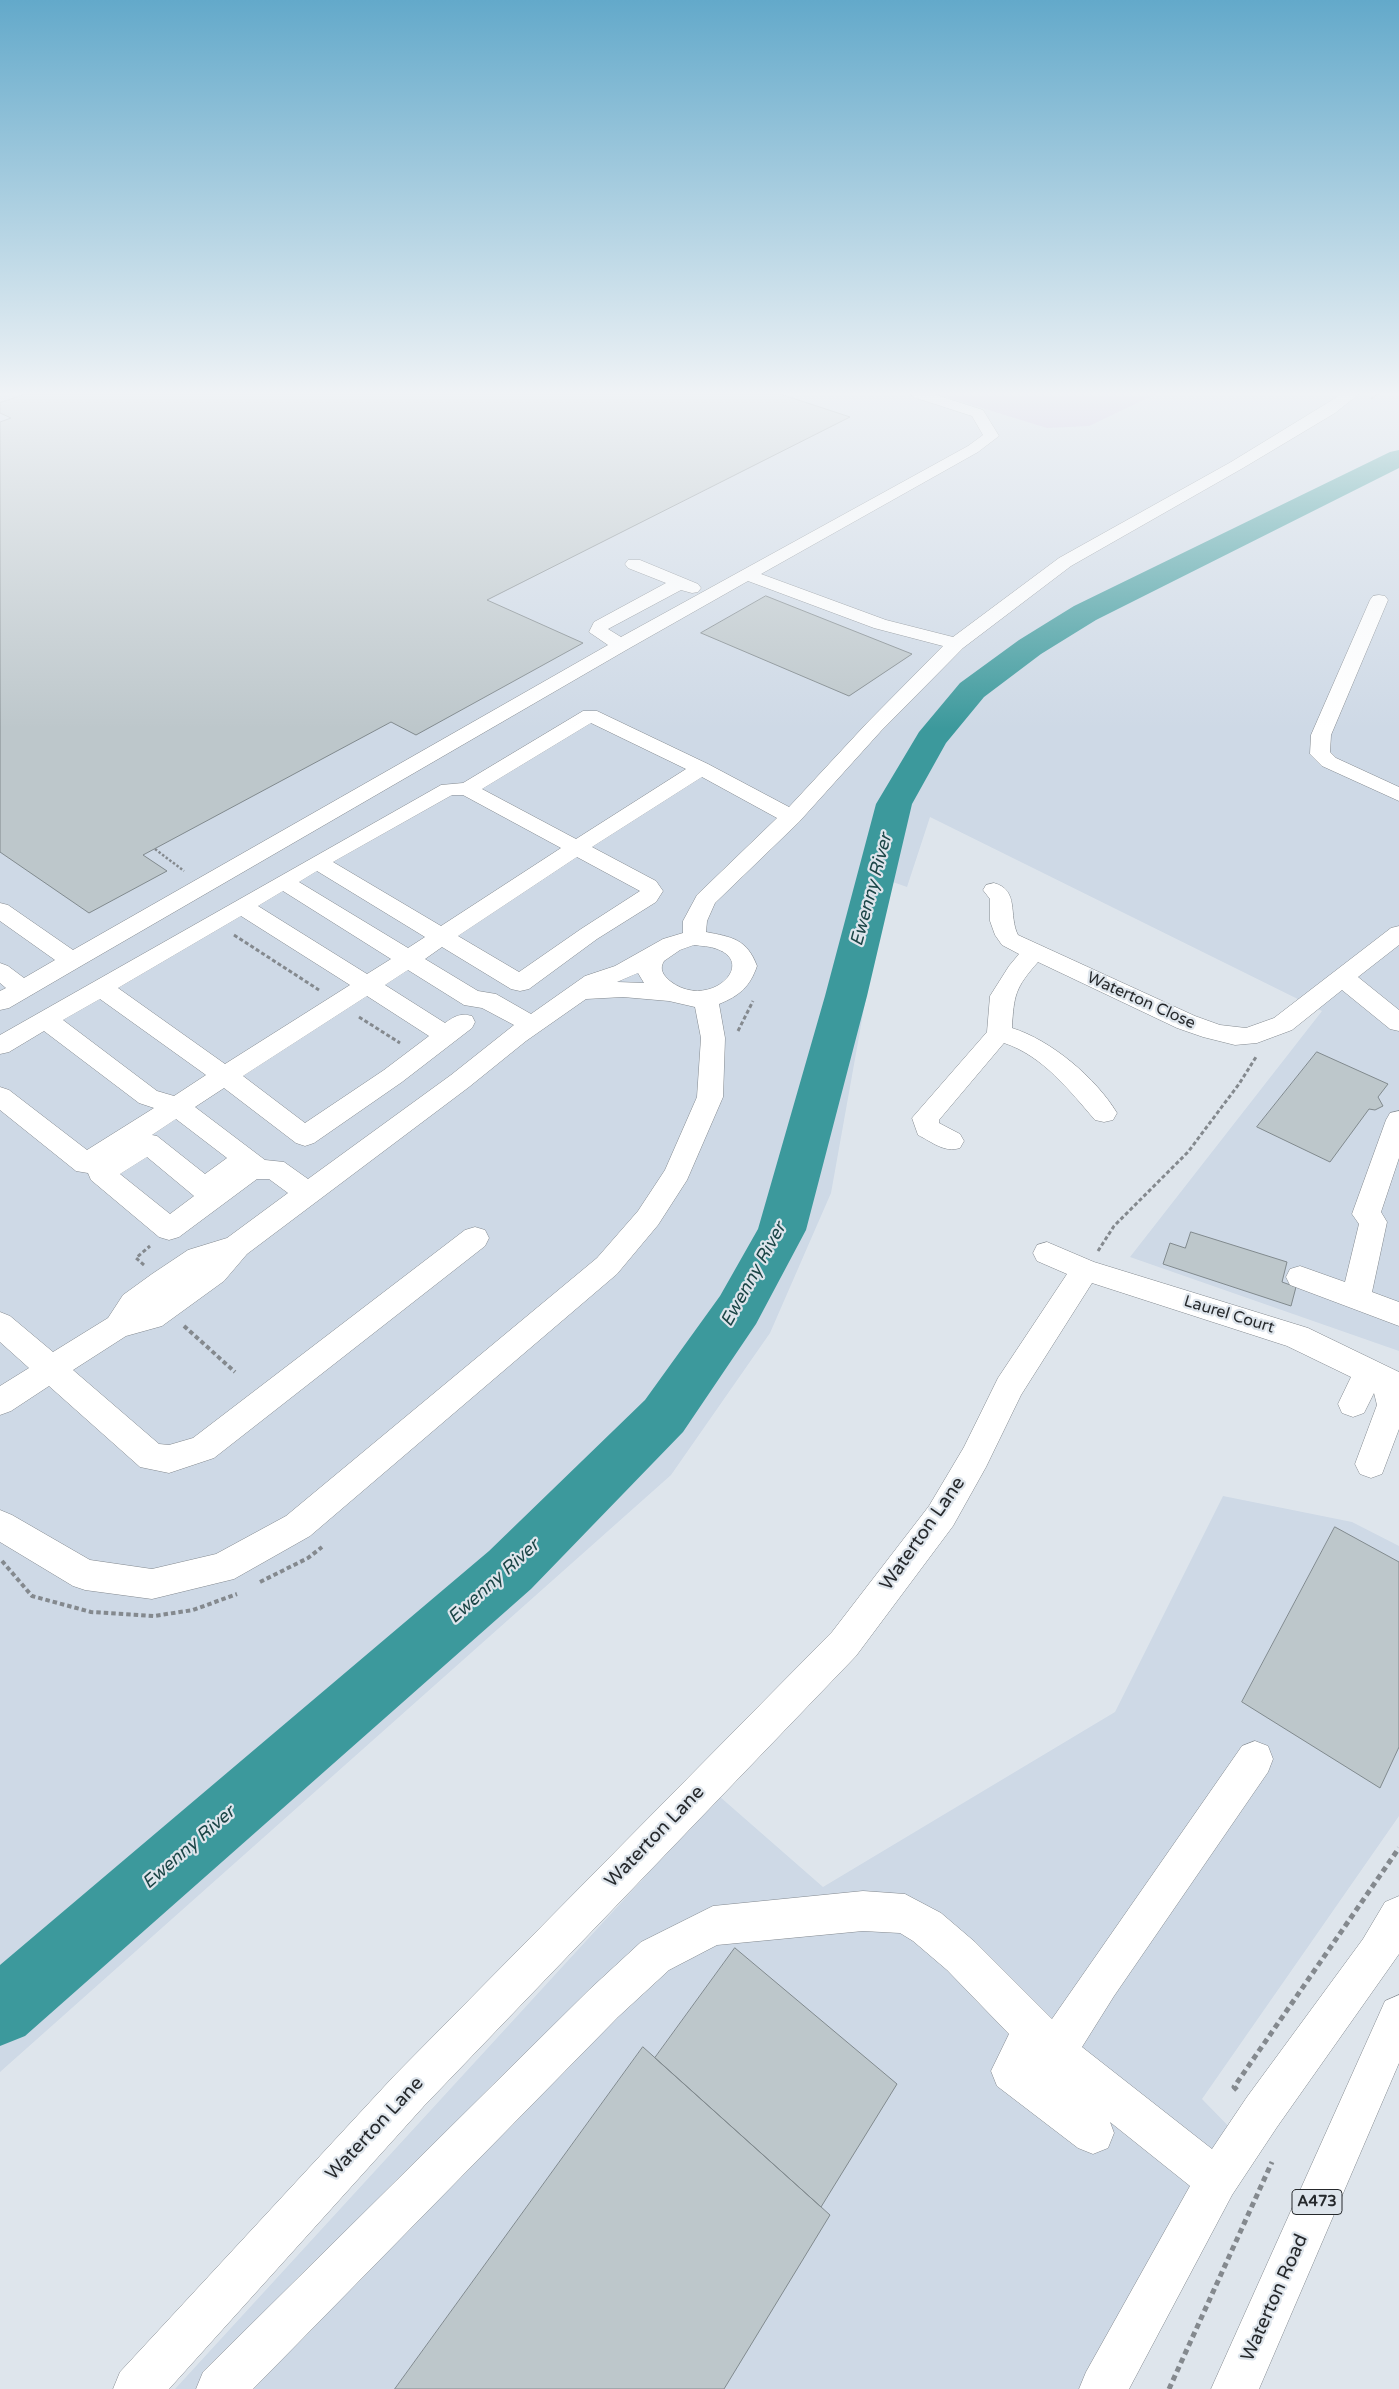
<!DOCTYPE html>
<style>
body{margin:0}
canvas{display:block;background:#dee5ec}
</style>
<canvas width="1399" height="2389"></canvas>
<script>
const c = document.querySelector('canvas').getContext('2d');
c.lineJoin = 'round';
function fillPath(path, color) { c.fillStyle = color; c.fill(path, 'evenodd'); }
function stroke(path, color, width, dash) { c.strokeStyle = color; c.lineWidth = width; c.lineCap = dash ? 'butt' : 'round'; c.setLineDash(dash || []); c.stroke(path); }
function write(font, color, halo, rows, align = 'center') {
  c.font = font + ' "Varela Round",sans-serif'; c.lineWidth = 4.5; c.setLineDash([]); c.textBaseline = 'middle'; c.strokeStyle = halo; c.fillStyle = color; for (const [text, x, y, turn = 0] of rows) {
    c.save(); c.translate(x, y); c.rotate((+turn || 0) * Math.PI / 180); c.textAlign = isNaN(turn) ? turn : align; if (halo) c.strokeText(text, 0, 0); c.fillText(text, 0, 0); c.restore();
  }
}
const built = new Path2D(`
 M0 394H1399V1351L1130 1257 1322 1011 930 817 907 887 887 880 831 1193 770 1333 671 1475 0 2072Z
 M1223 1496 1352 1522 1399 1546V1816L1202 2099 1243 2141 1113 2389H175L719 1796 823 1887 1115 1712Z`);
const green = new Path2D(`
 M937 394H1156L1089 426 1047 428Z`);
const river = new Path2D(`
 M1399 450V468L1096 620 1041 654 984 697 946 743 912 804 867 996 806 1230 756 1324 683 1432 531 1589 25 2036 0 2046V1965L489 1551 645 1400 720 1296 758 1229 825 996 876 804 919 732 960 683 1019 640 1074 606 1390 452Z`);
const building = new Path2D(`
 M26 394H780L850 417 487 600 583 643 416 735 391 722 143 855 167 871 89 913 0 852V422L11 418 0 413V403Z
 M766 596 912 654 849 696 701 633Z
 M1317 1052 1388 1084 1378 1097 1383 1106 1375 1110 1369 1109 1330 1162 1257 1127Z
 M1191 1232 1287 1262 1282 1282 1296 1287 1291 1306 1163 1264 1170 1243 1185 1248Z
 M1335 1527 1399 1562V1747L1380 1788 1242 1702Z
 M735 1948 897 2084 821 2207 655 2058Z
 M643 2047 830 2215 724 2389H395Z`);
const pathFar4 = new Path2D(`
 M1371 399 1378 394`);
const pathFar3 = new Path2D(`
 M155 849 184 871`);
const pathFar2 = new Path2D(`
 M234 935 319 990
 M359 1017 400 1043
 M738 1031 753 1001
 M1098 1251 1114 1226 1188 1152 1239 1084 1256 1057
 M144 1265 136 1258 150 1246`);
const pathFar1 = new Path2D(`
 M184 1326 235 1372
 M2 1561 32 1596 91 1612 154 1616 193 1610 237 1594
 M260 1582 308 1558 322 1547`);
const path = new Path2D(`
 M1237 2090 1234 2087 1399 1848
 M1169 2389 1272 2162`);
const minor = new Path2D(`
 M911 394H933L983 410 999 436 978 452 761 574 886 620 953 637 1059 558 1231 462 1342 394H1359L1335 413 1243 468 1071 566 963 648 881 731 799 822 715 903 707 921 706 932C732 937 747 939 757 966 750 987 739 996 719 1004L725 1038 723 1097 687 1180 658 1225 617 1274 310 1536 234 1579 152 1599 85 1590 73 1586 0 1542V1510L12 1515 90 1560 152 1569 216 1554 286 1516 597 1258 638 1211 665 1170 697 1097 701 1038 695 1007 669 1001 623 997 586 999 526 1041 469 1087 247 1254 224 1281 162 1326 126 1336 73 1370 159 1444 169 1445 193 1438 465 1230 475 1227 485 1230 489 1238 485 1246 214 1458 169 1473 140 1467 49 1386 11 1411 0 1415V1386L29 1368 0 1342V1312L10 1316 53 1352 108 1318 123 1295 152 1274 188 1250 227 1238 288 1193 269 1179H257L179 1237 169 1240 159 1237 91 1180 88 1173 76 1171 0 1110V1087L9 1090 87 1150 154 1108 139 1103 44 1031 9 1052 0 1054V1035L441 785 463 783 583 711H597L708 764 789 807 867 723 943 646 874 628 748 581 628 649 81 966 9 1008 0 1010V991L6 988 0 983V963L8 966 24 978 55 960 0 921V903L8 905 73 950 608 645 589 632 594 622 666 583 628 568 625 564 628 560H640L698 584 701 588 698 592 692 593 681 590 608 629 621 637 968 446 983 435 972 416 913 397ZM591 723 686 769 576 839 482 789ZM702 777 777 818 697 895 683 921V933L663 939 615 966 585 976 531 1014 496 994 478 991 425 959 442 947 511 989 520 991 529 989 597 939 656 902 663 891 656 881 592 847ZM452 795H463L561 848 441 926 333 862ZM577 857 640 891 581 929 519 972 458 936ZM317 871 425 937 408 948 299 882ZM283 891 391 959 367 974 258 906ZM241 916 350 985 225 1064 118 988ZM694 945C701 946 710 946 717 949 758 964 708 1011 670 981 663 975 659 969 664 961L680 950ZM408 970 464 1005 482 1008 514 1025 451 1075 308 1179 284 1162 265 1160 195 1107 224 1088 296 1143 305 1146 314 1143 402 1082 472 1028 475 1022 472 1016C460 1013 455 1016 445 1023L385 985ZM638 973 644 983 617 982ZM367 996 429 1036 384 1070 305 1123 243 1076ZM100 999 206 1075 174 1096 157 1091 63 1020ZM176 1119 227 1158 205 1174 157 1136 152 1135ZM147 1157 194 1196 170 1214 120 1174Z
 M1379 595 1385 596 1388 600 1331 735 1330 752 1336 758 1399 787V801L1322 766 1310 754 1311 735 1370 600 1373 596Z
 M994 883C1020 890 1008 915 1018 935L1195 1016 1220 1025 1246 1028 1274 1018 1391 928 1399 926V945L1358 977 1399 1010V1031L1390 1029 1342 990 1292 1030 1257 1043 1235 1045 1203 1037 1177 1028 1038 962C1015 988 1014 995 1012 1028 1051 1040 1096 1078 1117 1113L1113 1120 1104 1122 1095 1120C1069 1090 1043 1056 1004 1043L939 1120V1123L960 1134 964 1141 960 1148C944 1153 932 1142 918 1135L912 1118 987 1032 990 996 1009 966 1019 954 1002 945 995 935 990 921V899L983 890 986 885Z
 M1399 1111V1158L1381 1212 1387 1222 1372 1292 1399 1302V1326L1290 1285 1286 1277 1290 1269 1300 1266 1345 1282 1359 1224 1352 1214 1386 1120 1390 1113Z
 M1047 1242 1094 1262 1308 1328 1399 1372V1429L1382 1474 1371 1478 1360 1474 1355 1464 1377 1405 1374 1393 1364 1413 1353 1417 1342 1413 1338 1404 1351 1377 1287 1346 1092 1283 1021 1395 986 1467 953 1526 856 1656 424 2106 169 2389H113L120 2372 394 2076 832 1632 929 1506 964 1447 998 1378 1067 1274 1037 1261 1033 1253 1037 1245Z
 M1255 1741 1268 1746 1273 1759 1268 1772 1114 1996 1082 2047 1212 2149 1247 2097 1363 1939 1385 1902 1399 1896V1954L1277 2127 1232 2195 1129 2389H1079L1086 2372 1190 2186 1110 2122 1114 2133 1108 2148 1093 2154 1078 2148 997 2086 991 2071 1009 2034 947 1970 913 1941 900 1933 863 1931 717 1945 669 1970 618 2017 253 2389H196L203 2372 590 1989 641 1942 713 1906 863 1891 905 1894 941 1913 975 1942 1052 2019 1242 1746Z`);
const major = new Path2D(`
 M1399 1995V2063L1259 2389H1211L1385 2001Z`);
const shields = [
 [1317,2202,50]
];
const shieldNames = [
 ["A473",1317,2202]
];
const streetNames = [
 ["Waterton Close",1141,1001,24],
 ["Laurel Court",1229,1315,17]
];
const waterNames = [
 ["Ewenny River",872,890,-75],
 ["Ewenny River",754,1275,-61],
 ["Ewenny River",494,1582,-42],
 ["Ewenny River",189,1848,-41]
];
const nearStreetnames = [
 ["Waterton Lane",923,1534,-55],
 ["Waterton Lane",655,1837,-46],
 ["Waterton Lane",375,2129,-47],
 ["Waterton Road",1275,2298,-66]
];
fillPath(built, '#ced9e6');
fillPath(green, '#c3b2dd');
fillPath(river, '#3c999c');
fillPath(building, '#bdc7cb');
stroke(building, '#818a8e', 1);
stroke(minor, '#83898f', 1);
stroke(major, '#83898f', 1);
stroke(pathFar4, '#84898e', 2, [2.5, 1]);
stroke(pathFar3, '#84898e', 2.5, [2.5, 2]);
stroke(pathFar2, '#84898e', 3, [4, 2.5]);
stroke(pathFar1, '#84898e', 4, [4.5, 3]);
stroke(path, '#84898e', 5, [5.5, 4]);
fillPath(minor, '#fff');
fillPath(major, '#fff');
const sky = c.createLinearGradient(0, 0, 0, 729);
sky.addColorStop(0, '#63a9ca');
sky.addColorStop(0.54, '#f0f3f6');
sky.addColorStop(1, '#f0f3f600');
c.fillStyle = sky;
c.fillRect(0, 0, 1399, 729);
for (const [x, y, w] of shields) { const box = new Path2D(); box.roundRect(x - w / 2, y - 12.5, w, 25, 4); c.fillStyle = '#dee5ec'; c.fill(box); stroke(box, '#26292c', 1); }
write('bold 15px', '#26292c', null, shieldNames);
write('16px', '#26292c', '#dee5ec', streetNames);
write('italic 18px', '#1c4647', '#dee5ec', waterNames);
write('19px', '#26292c', '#dee5ec', nearStreetnames);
</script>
